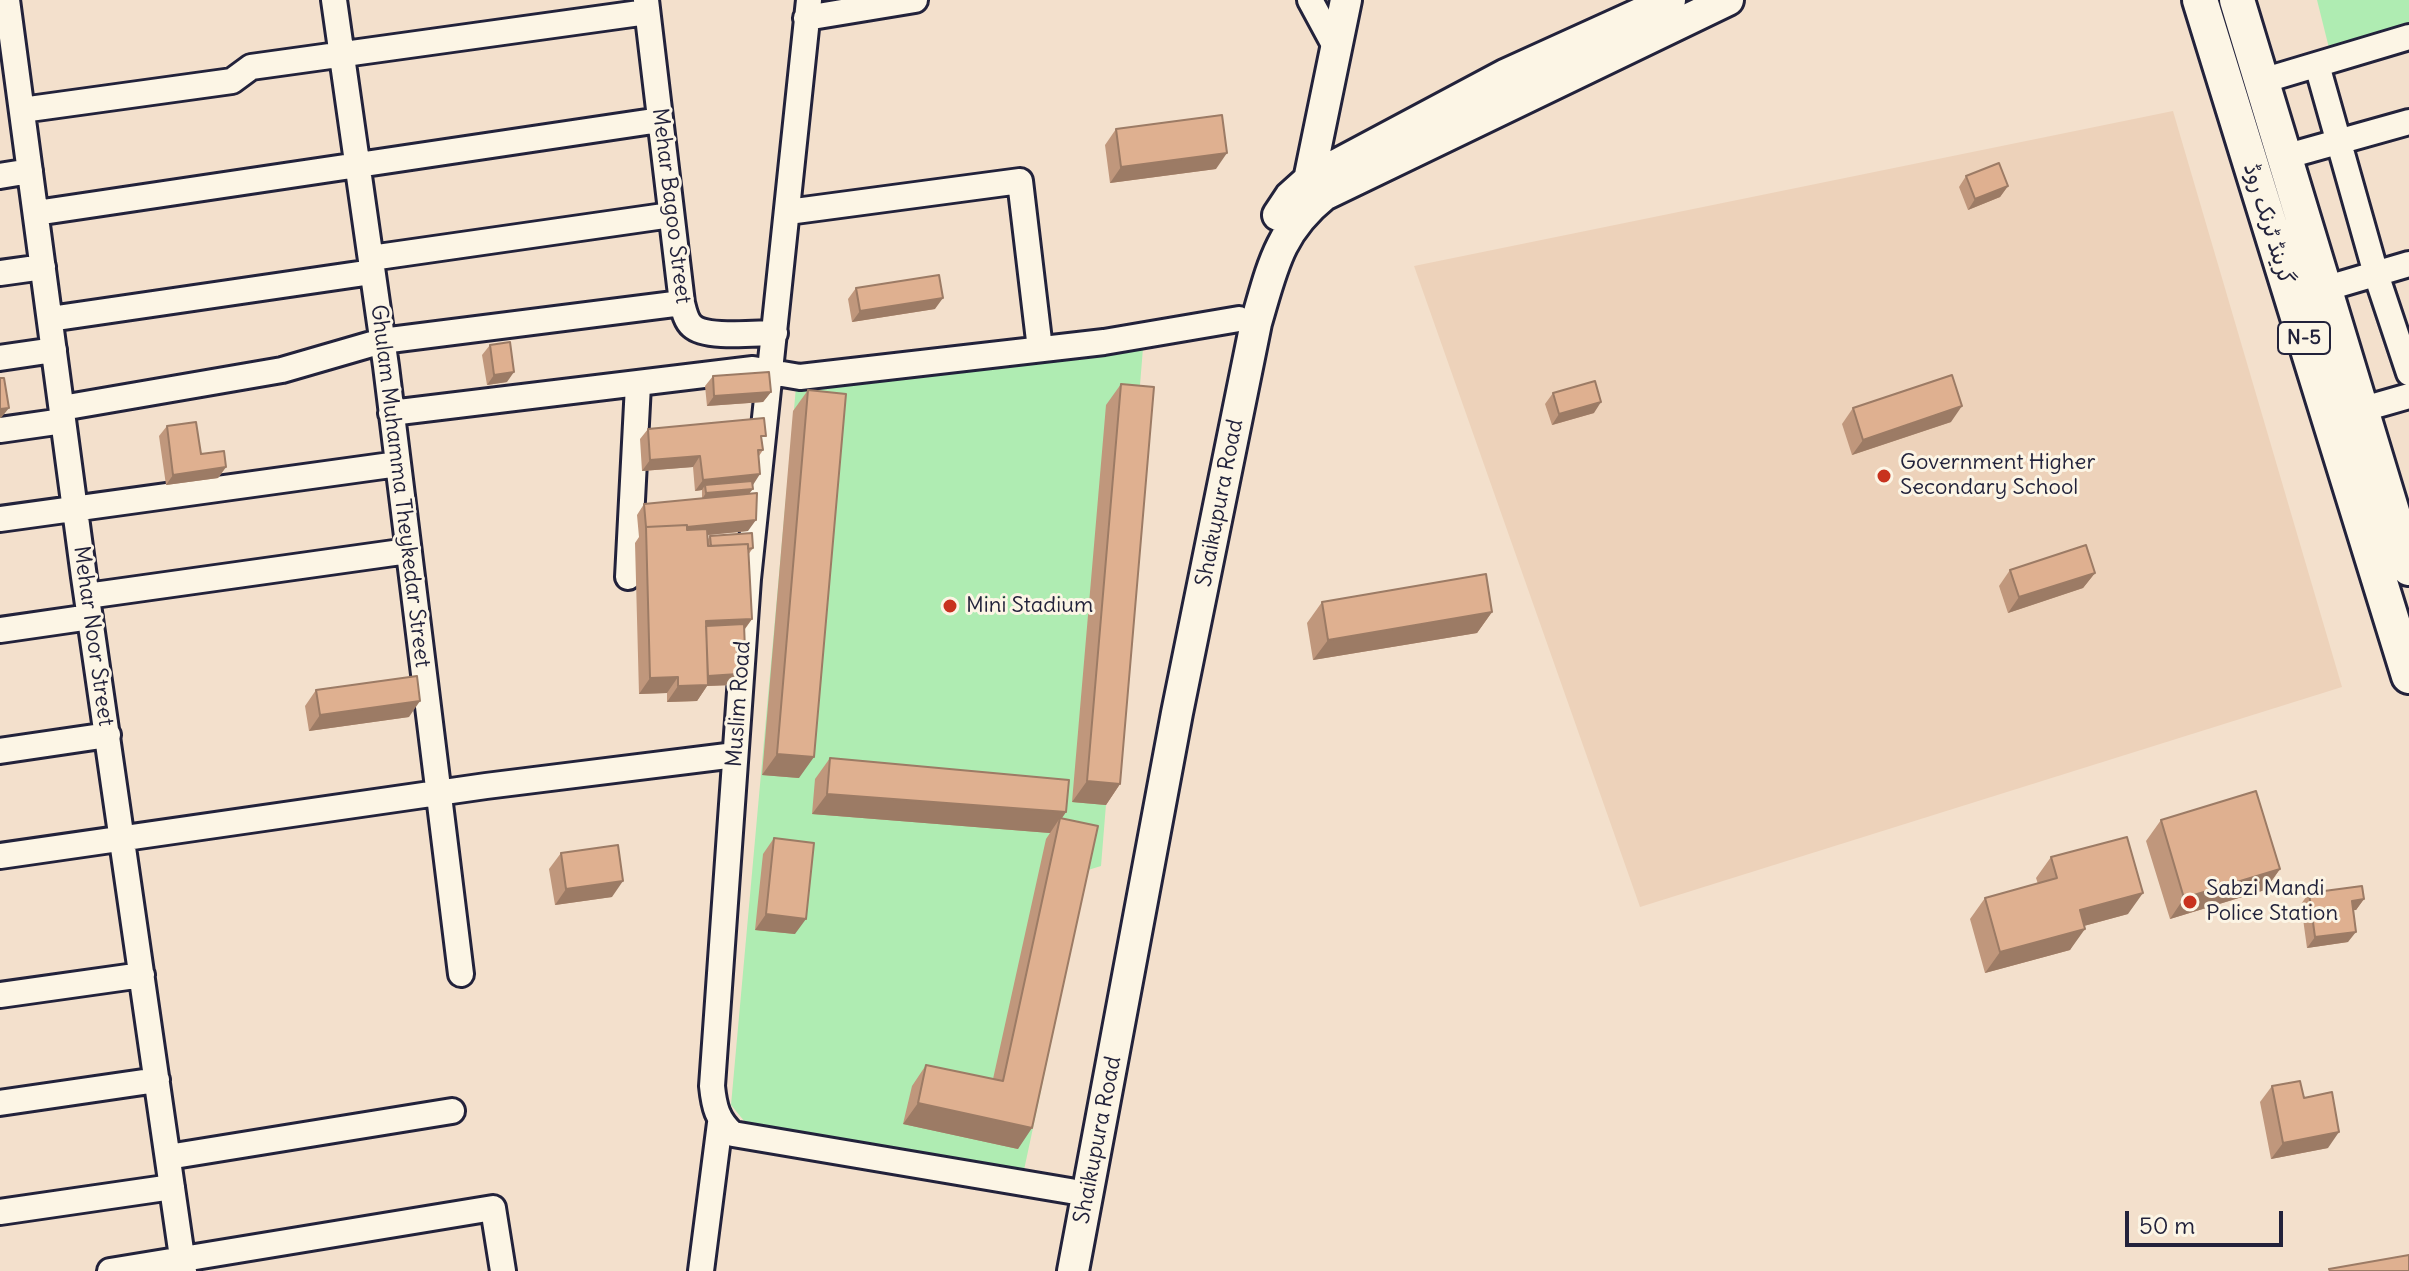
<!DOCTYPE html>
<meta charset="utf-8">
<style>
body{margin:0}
#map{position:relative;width:2409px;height:1271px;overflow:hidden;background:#f3e0cc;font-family:Delius,sans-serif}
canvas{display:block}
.scale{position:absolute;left:2125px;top:1211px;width:158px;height:36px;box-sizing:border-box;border:4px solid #22223b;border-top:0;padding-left:10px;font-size:24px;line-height:28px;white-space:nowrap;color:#22223b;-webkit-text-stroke:6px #fcf5e5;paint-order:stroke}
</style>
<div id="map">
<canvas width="2409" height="1271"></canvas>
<div class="scale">50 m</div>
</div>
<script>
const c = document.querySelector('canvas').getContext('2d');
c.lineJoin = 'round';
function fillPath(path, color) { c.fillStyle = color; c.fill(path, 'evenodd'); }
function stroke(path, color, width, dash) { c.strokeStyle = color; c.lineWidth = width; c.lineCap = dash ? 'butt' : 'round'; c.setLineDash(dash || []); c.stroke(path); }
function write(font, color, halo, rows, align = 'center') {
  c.font = font + ' Delius,"Playpen Sans Arabic",sans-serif'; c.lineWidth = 6; c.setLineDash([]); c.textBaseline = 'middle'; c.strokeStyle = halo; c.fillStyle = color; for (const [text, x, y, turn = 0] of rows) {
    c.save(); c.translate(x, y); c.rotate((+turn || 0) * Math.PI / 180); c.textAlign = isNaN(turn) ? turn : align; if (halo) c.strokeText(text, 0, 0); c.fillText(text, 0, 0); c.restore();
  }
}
const built = new Path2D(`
 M2173 111 2342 687 1640 907 1414 266Z`);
const green = new Path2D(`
 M2317 0H2409V25L2329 48Z
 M1143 348 1101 866 1088 870 1024 1170 745 1122 731 1105 796 387Z`);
const minor = new Path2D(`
 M7 0 84 577 184 1271
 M334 0 386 366 461 974
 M646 0 682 303C684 311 686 321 692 326 706 339 756 333 775 333
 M809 0 748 579 712 1086C714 1106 717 1120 733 1134L1070 1191
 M1310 0 1337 50
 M806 18 915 0
 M2317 65 2376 274 2409 373
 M2262 81 2409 37
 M22 110 232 81 251 67 647 12
 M2284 157 2409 122
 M0 176 30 171
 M788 212 1020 181 1040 349
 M36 213 660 120
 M371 258 671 215
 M0 273 43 267
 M2324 289 2409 264
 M50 319 372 272
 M0 358 54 350
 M62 408 282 370 382 341 682 303
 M2360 410 2409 396
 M391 413 753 369 800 377 1104 342 1239 319
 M0 430 63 421
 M0 519 398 464
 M628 577 638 385
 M87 596 408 551
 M0 630 90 617
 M0 751 108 735
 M0 856 486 786 735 755
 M0 995 142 975
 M0 1103 157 1080
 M168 1157 452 1111
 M0 1212 172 1187
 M110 1271 493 1208 503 1271
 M701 1271 720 1123`);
const major = new Path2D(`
 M1307 190 1346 0
 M1278 215 1290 197 1310 179 1505 75 1670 0
 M1073 1271 1177 713 1256 323C1272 269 1278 232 1324 195L1728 0`);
const highway = new Path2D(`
 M2200 0 2409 676
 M2237 0 2409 568`);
const wall = new Path2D(`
 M1116 129 1216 169 1110 183 1105 145Z
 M1966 176 2008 186 2000 197 1968 210 1959 187Z
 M856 288 935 309 852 322 848 299Z
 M490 345 507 382 487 385 482 355Z
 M713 376 771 392 763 402 707 406 705 386Z
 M1121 384 1120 784 1106 805 1072 802 1106 405Z
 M808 390 799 778 762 775 793 411Z
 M1553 393 1594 413 1552 425 1545 404Z
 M1853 408 1951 422 1852 455 1842 424Z
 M167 426 201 454 226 467 218 478 166 485 159 436Z
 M648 429 762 441 763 450 759 456 702 499V490L695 491 693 467 642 471 640 439Z
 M644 504 748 531 708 535V539L710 536 753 548 748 555 752 619 745 629V650L738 660V674L731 685 707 686 697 701 667 702V693L639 694 635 543 639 537 637 515Z
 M2010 570 2095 573 2083 588 2008 613 1999 586Z
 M1322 602 1492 612 1477 633 1313 660 1307 623Z
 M316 690 409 717 309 731 305 706Z
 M830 758 1066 812 1062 818 1018 1149 903 1124 912 1086 926 1065 993 1079 1046 839 1050 833 812 814 815 779Z
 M2161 820 2280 869 2265 890 2170 919 2146 841Z
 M774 838 795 934 755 930 763 854Z
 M561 853 612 897 555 905 549 869Z
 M2051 857 2128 914 2084 926 2070 950 1985 973 1970 919 1985 898 2038 884 2036 878Z
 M2309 893 2364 899 2356 910H2353L2348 942 2307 948 2301 904Z
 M2272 1086 2304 1098 2328 1148 2271 1159 2260 1102Z`);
const shadedWall = new Path2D(`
 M1227 153 1216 169 1110 183 1121 167Z
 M2008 186 2000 197 1968 210 1975 199Z
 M943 298 935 309 852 322 860 311Z
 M514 372 507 382 487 385 494 375Z
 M771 392 763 402 707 406 714 396Z
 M1601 402 1594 413 1552 425 1559 414Z
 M1962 406 1951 422 1852 455 1863 440Z
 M9 408 1 418H0V409Z
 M700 456 693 467 642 471 650 460Z
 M226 467 218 478 166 485 173 475Z
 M760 474 753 485H705L702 490 695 491 703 480Z
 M753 489 749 494 702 499 706 493Z
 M756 520 748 531 646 541 647 531Z
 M2095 573 2083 588 2008 613 2019 597Z
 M1492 612 1477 633 1313 660 1328 640Z
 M752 619 740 635 703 637 706 621Z
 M737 650H745L738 660Z
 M738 674 731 685 707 686 697 701 667 702 678 686 704 676Z
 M678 677 667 693 639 694 650 678Z
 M420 701 409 717 309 731 320 715Z
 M777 754 814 757 799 778 762 775Z
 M1087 781 1120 784 1106 805 1072 802Z
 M827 794 1066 812 1059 822 1060 818 1050 833 812 814Z
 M2280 869 2265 890 2170 919 2184 898Z
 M623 881 612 897 555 905 566 889Z
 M2143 893 2128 914 2065 931 2080 910Z
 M2364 899 2356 910 2344 911 2352 901Z
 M766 914 806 919 795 934 755 930Z
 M2085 929 2070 950 1985 973 2000 952Z
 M2356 932 2348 942 2307 948 2315 937Z
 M918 1103 1032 1128 1018 1149 903 1124Z
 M2339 1132 2328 1148 2271 1159 2283 1143Z`);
const building = new Path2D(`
 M1222 115 1227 153 1121 167 1116 129Z
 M1999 163 2008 186 1975 199 1966 176Z
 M939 275 943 298 860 311 856 288Z
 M510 342 514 372 494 375 490 345Z
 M769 372 771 392 714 396 713 376Z
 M1952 375 1962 406 1863 440 1853 408Z
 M0 378H4L9 408 0 409Z
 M1595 381 1601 402 1559 414 1553 393Z
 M1121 384 1154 387 1120 784 1087 781Z
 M808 390 846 394 814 757 777 754Z
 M764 418 766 436H761L763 450H758L760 474 703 480 700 456 650 460 648 429Z
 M196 422 201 454 224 451 226 467 173 475 167 426Z
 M752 481 753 489 706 493 705 485Z
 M757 493 756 520 687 527V525L646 527 644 504Z
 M687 525V530L707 529 708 546 748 544 752 619 706 621 708 685 678 686V677L650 678 646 527Z
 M752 533 753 548 748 549V544L711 546 710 536Z
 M2086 545 2095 573 2019 597 2010 570Z
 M1486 574 1492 612 1328 640 1322 602Z
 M744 624 745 650H737L738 674 708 676 706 626Z
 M417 676 420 701 320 715 316 690Z
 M830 758 1069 780 1066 812 827 794Z
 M2256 791 2280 869 2184 898 2161 820Z
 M1060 818 1098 826 1032 1128 918 1103 926 1065 1003 1081Z
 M2127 837 2143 893 2080 910 2085 929 2000 952 1985 898 2057 878 2051 857Z
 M774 838 814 843 806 919 766 914Z
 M618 845 623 881 566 889 561 853Z
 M2362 886 2364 899 2352 901 2356 932 2315 937 2309 893Z
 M2300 1081 2304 1098 2332 1092 2339 1132 2283 1143 2272 1086Z
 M2409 1255V1271H2330L2329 1269Z`);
const markers = [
 [1884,476,8,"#c8321e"],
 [950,606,8,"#c8321e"],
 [2190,902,8,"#c8321e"]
];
const shields = [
 [2304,338,52]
];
const shieldNames = [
 ["N-5",2304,338]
];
const streetNames = [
 ["Mehar Bagoo Street",671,206,83],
 ["گرینڈ ٹرنک روڈ",2268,224,73],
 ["Ghulam Muhamma Theykedar Street",400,486,83],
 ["Shaikupura Road",1220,503,-79],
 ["Mehar Noor Street",93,636,82],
 ["Muslim Road",739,704,-86],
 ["Shaikupura Road",1098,1140,-79]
];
const poiNames = [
 ["Government Higher",1900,463],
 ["Secondary School",1900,488],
 ["Mini Stadium",966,606],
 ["Sabzi Mandi",2206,889],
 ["Police Station",2206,914]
];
fillPath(built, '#edd2ba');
fillPath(green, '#afecb2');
stroke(minor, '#22223b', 30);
stroke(major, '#22223b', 36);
stroke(highway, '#22223b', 40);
stroke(minor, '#fcf5e5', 24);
stroke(major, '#fcf5e5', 30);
stroke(highway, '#fcf5e5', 34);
fillPath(wall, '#c0977c');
fillPath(shadedWall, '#9c7b65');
fillPath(building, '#dfb090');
stroke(building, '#9c7b65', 2);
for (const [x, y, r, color] of markers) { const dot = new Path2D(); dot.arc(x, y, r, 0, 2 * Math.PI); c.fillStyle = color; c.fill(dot); stroke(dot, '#fcf5e5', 3); }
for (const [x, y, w] of shields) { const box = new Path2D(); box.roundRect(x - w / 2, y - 16, w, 32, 6); c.fillStyle = '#fcf5e5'; c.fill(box); stroke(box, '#22223b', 2); }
write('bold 20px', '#22223b', null, shieldNames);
write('22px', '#22223b', '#fcf5e5', streetNames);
write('22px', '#22223b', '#fcf5e5', poiNames, 'left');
</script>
